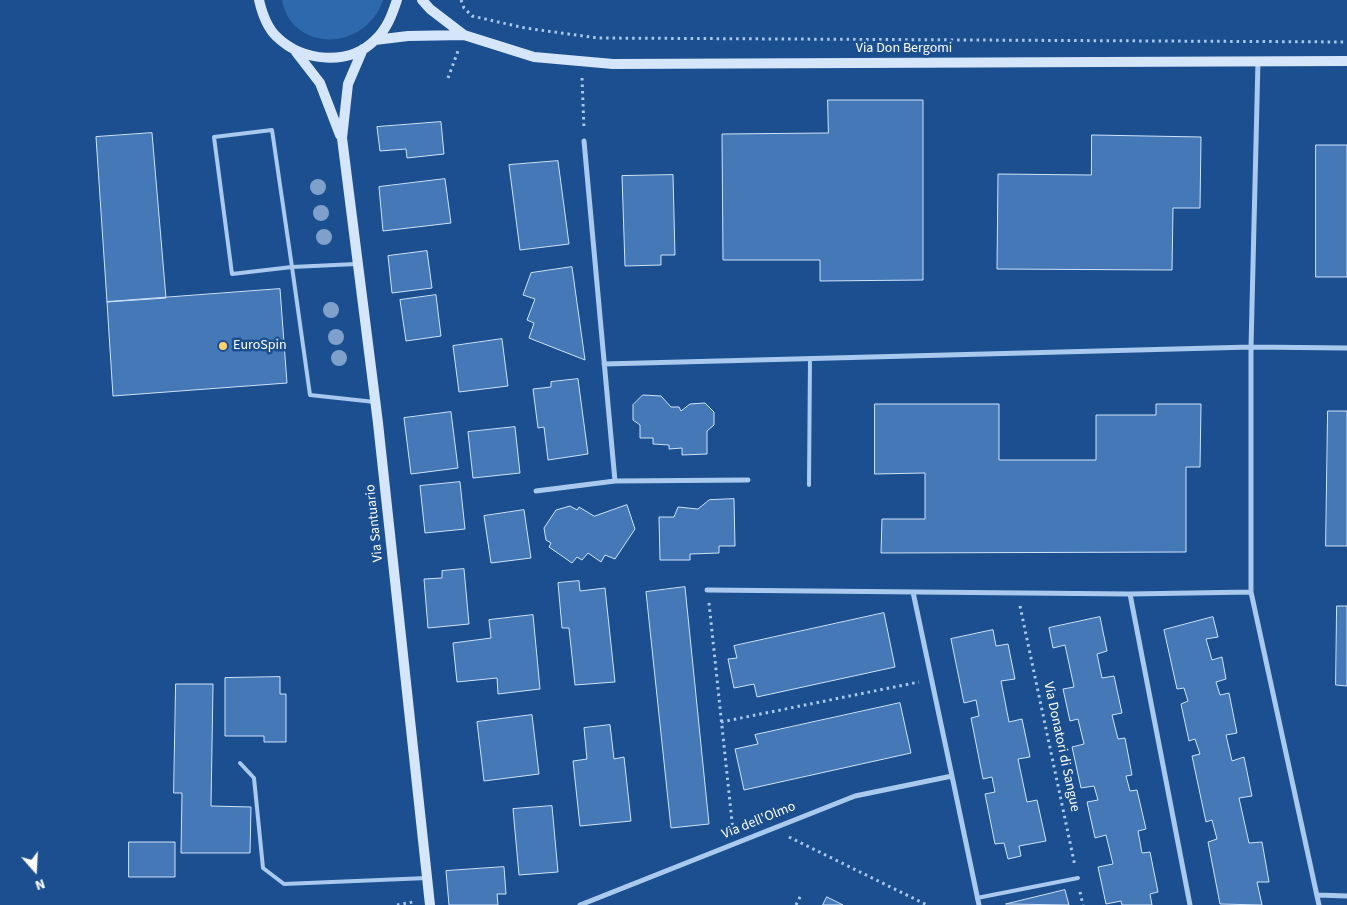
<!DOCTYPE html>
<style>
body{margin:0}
#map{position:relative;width:1347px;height:905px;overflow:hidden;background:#1b4f8f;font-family:"Source Sans 3",sans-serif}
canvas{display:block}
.north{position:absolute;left:10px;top:845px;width:50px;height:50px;-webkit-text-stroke:4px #1b4f8f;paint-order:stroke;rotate:161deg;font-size:14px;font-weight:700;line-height:20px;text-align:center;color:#fff}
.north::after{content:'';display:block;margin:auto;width:18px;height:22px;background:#fff;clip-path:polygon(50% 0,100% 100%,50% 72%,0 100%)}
</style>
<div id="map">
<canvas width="1347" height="905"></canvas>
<div class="north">N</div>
</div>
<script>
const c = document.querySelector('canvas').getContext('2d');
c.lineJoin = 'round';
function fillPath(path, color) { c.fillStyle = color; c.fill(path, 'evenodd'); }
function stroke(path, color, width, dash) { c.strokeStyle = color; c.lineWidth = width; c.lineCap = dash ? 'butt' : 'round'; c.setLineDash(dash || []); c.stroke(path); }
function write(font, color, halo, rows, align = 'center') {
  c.font = font + ' "Source Sans 3",sans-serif'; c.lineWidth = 5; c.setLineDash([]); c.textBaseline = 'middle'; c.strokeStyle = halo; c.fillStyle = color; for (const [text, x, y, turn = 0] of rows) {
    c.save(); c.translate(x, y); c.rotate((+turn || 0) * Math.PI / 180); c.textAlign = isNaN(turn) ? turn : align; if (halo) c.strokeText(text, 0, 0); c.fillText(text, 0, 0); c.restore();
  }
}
const green = new Path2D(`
 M282 0H383C365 53 291 52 282 0Z`);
const building = new Path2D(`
 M828 100H923V280L820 281V260H723L722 134 828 133Z
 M441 122 444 154 407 158 406 149 380 151 377 127Z
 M152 133 166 298 107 302 96 137Z
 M1092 135 1201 137 1200 208H1173L1172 270 997 269 998 174 1091 175Z
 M1316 145H1347V277H1316Z
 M558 161 569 244 520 250 509 165Z
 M673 175 675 255H661V265L625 266 622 176Z
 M445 179 451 223 383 231 379 187Z
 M427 251 432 288 392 293 388 256Z
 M572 267 585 360 529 338 534 323 527 320 535 299 523 295 531 273Z
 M280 289 287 383 113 396 107 302Z
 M436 295 441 336 406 341 400 300Z
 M502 339 508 386 459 392 453 346Z
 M578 379 588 454 548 460 544 427 538 428 533 389 551 387V382Z
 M643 395 661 396 671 407H679L681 411 690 404 705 403 714 412V425L707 431V454L682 455V448L669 449V445L653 444V438H640V425L633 420V405Z
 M875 404H999V460H1096V415H1156V404H1201L1200 467H1186V552L881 553 882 519H925V473L875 474Z
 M1328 411H1347V546H1326Z
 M451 412 458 468 411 474 404 418Z
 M515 427 520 473 473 478 468 432Z
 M460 482 465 529 425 533 420 486Z
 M734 499 735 546H719V553L690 554V560H660L659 517H674L678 507 698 509 709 500Z
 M627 505 635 529 615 559 605 555 601 562 588 553 582 560 577 557 572 563 549 547 551 543 546 540 544 528 556 510 570 506 577 510 579 507 594 516Z
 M524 510 531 558 491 563 484 516Z
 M464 569 469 624 428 628 424 579 442 578V571Z
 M579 581 580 591 605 588 615 682 575 685 569 628H562L558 583Z
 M685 587 709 824 671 828 646 592Z
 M1337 606H1347V686L1336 685Z
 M884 613 895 667 757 697 754 684 734 688 728 659 737 658 734 646Z
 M533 615 540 689 498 694 497 678 457 682 453 643 491 638 489 620Z
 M1100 617 1107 651 1097 654 1102 678 1114 676 1122 713 1112 715 1118 739 1125 738 1132 775 1126 776 1130 791 1137 790 1146 829 1138 831 1142 853 1150 852 1158 892 1150 894 1152 905H1122L1121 901 1106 904 1098 867 1113 864 1106 835 1095 838 1087 802 1098 800 1094 786 1081 788 1072 747 1084 744 1078 719 1070 721 1063 689 1074 687 1065 645 1053 648 1049 628Z
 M1213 617 1218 637 1206 639 1212 660 1222 657 1226 679 1216 682 1220 695 1229 693 1237 733 1226 735 1232 761 1244 757 1252 796 1239 798 1249 843 1262 842 1269 882H1257L1262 905 1220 904 1208 842 1217 839 1212 820 1206 822 1192 756 1200 754 1195 739 1189 741 1181 704 1188 701 1184 688 1177 689 1164 630Z
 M993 630 996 646 1008 644 1015 679 1001 681 1009 722 1022 719 1030 757 1018 759 1027 802 1037 800 1046 841 1019 846 1021 856 1008 859 1004 843 995 844 985 794 995 792 992 777 983 779 971 718 979 716 976 700 964 703 951 639Z
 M280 677V694H286V742H264V736H225V678Z
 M176 684H213L211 806 251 807 250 853H181L182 793H174Z
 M900 703 911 753 744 790 735 749 758 744 755 735Z
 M532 715 539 774 484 781 477 722Z
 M610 725 614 759 624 757 631 821 580 826 573 761 587 759 584 728Z
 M552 806 558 872 519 875 513 809Z
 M129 842H175V877H129Z
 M504 867 506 894H497L498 905H449L446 871Z
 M1065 890 1069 905 1006 904Z
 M827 897 843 905H823Z`);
const path = new Path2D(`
 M461 0 464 8 472 16 525 28 598 38 1347 42
 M448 78 458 51
 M582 78 584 129
 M709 603 733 831
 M1020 606 1075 866
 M721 722 919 682
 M789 837 927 905
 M1080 892 1083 905
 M397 905 413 902
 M796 905 801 895`);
const lane = new Path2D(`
 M356 264 292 267 272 130 214 137 232 274 292 267 310 395 375 402
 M809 485 810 358
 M240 763 254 778 263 868 284 884 427 878
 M977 898 1078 878`);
const street = new Path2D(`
 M1258 61 1251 347V592L1319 905
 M584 141 615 481 748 480
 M604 364 1251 347 1347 348
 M536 491 615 481
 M707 590 1130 594
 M913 592 952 776
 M1318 895 1347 896
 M580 905 855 796 952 776 979 905
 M1190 905 1130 594 1251 592`);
const secondary = new Path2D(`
 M259 0C262 13 267 28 277 37 303 62 349 66 375 40 387 29 392 15 397 0
 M422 0 430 9 464 35
 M375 40 408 36 464 35 534 57 613 64 1347 61
 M363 49 348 84 342 138 378 423 430 905
 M296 52 320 83 340 135`);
const trees = [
 [318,187],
 [321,213],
 [324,237],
 [331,310],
 [336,337],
 [339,358]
];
const markers = [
 [223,346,5,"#ffd166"]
];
const streetNames = [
 ["Via Don Bergomi",904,49],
 ["Via Santuario",375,523,-96],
 ["Via Donatori di Sangue",1061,747,78],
 ["Via dell'Olmo",759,821,-22]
];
const poiNames = [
 ["EuroSpin",233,346]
];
fillPath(green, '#2e69ad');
fillPath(building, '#4478b7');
stroke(building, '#cfe3fa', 1);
stroke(path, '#a9c9ee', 3, [2.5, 4]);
stroke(lane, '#a9c9ee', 4);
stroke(street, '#a9c9ee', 5);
stroke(secondary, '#d6e6fa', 10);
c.fillStyle = '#7ea0ca';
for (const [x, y] of trees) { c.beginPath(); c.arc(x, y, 8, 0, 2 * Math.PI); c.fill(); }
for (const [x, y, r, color] of markers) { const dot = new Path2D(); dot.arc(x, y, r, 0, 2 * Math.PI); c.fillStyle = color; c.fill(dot); stroke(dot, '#1b4f8f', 2); }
write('14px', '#fff', '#1b4f8f', streetNames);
write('14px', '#fff', '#1b4f8f', poiNames, 'left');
</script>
